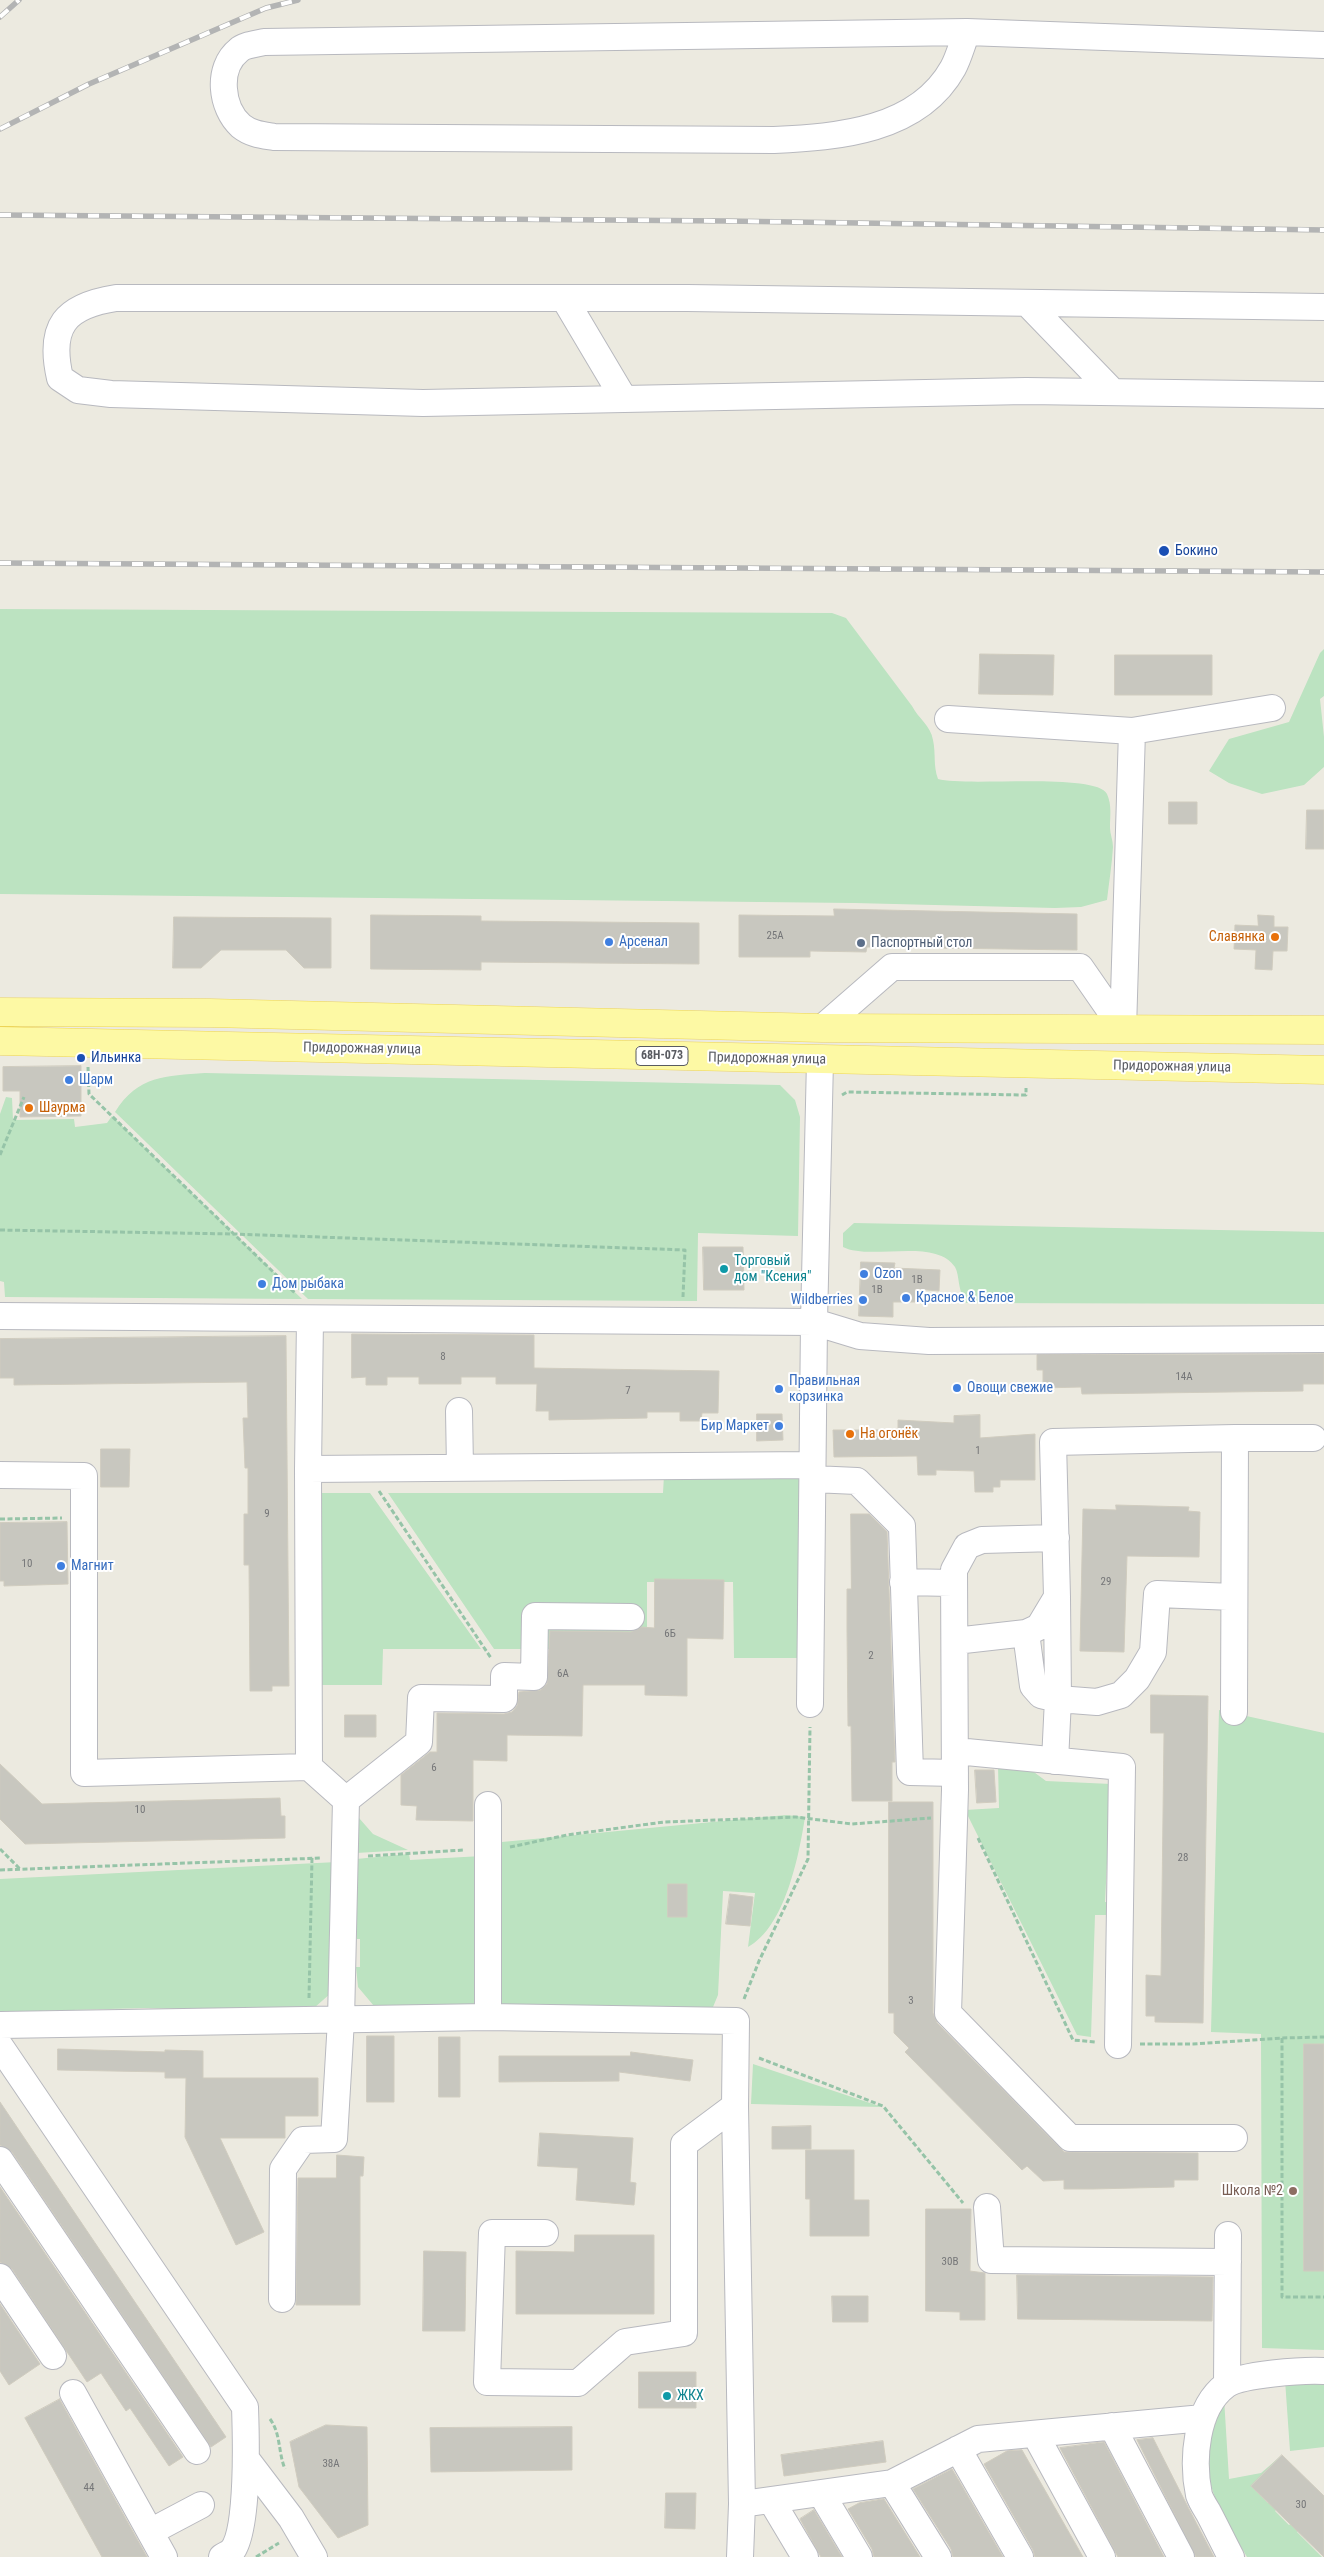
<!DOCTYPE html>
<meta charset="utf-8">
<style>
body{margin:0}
canvas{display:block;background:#eceae0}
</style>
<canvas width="1324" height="2557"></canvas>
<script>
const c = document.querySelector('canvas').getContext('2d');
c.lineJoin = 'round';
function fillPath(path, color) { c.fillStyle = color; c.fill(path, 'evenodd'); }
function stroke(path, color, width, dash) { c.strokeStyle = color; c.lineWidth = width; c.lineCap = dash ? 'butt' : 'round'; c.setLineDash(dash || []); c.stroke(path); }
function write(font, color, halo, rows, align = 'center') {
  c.font = font + ' "Roboto Condensed",sans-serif'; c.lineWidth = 4; c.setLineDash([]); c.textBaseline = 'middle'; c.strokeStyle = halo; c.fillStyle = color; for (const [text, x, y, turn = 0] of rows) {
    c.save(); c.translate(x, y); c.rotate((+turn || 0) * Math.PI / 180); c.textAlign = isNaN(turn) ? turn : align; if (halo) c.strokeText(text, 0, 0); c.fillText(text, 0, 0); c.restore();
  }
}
const green = new Path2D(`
 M0 609 832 613 846 618 912 706C918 718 931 726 933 740 936 754 933 765 938 779 966 787 1096 772 1107 794 1112 805 1110 816 1110 828 1110 834 1113 840 1113 847 1112 864 1109 882 1107 900L1081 907 1055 908 854 903 0 894Z
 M1324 649V696L1320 699 1324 737V767L1304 785 1262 794 1229 783 1209 771 1229 739 1289 722 1320 653Z
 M205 1073 780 1085 795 1100 800 1117 798 1236 698 1233 697 1301 308 1299 115 1112C138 1075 166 1076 205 1073Z
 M6 1097 12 1098 13 1120 74 1119 75 1127 107 1123 112 1116 302 1299 5 1297 4 1282 0 1281V1114Z
 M854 1223 1324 1232V1304L966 1303C957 1289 960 1276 955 1267 935 1237 870 1261 843 1247V1233Z
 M664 1475 801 1476V1658H734L733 1582H647V1649H494L388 1493H663Z
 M318 1493H370L481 1649H383L382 1685H318Z
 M1219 1710 1324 1733V2350L1262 2348 1261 2034 1211 2032Z
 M1023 1764 1046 1781 1111 1784 1105 1902 1117 1903V1915H1095L1091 2037 1077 2035 965 1810 999 1808 998 1765Z
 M786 1815 805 1817C799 1856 785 1927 748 1947L755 1893 723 1891 718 1995 713 2007 500 2010 502 1842Z
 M359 1818 373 1834 408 1850 356 1853V1819Z
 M409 1854 410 1860 482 1856V2007L374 2006 358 1987 356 1967H360V1939H357L356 1859Z
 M337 1862 331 1993 314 2008 304 2011 144 2008 0 2012V1879Z
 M753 2064 882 2107 751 2104Z
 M1324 2377V2447L1290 2451 1285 2380Z
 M1224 2398 1229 2479 1261 2473 1282 2455 1251 2486 1268 2503 1272 2499 1279 2507 1275 2511 1289 2525 1294 2521 1301 2528 1297 2532 1322 2557H1247C1224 2517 1201 2486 1208 2437 1209 2425 1219 2410 1224 2398Z`);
const building = new Path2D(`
 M980 654 1054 655 1053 695 979 694Z
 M1115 655H1212V695H1115Z
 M1169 802H1197V824H1169Z
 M1307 810H1324V849H1306Z
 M834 909 1077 914V950L867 947 866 952 810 951V957H739V915L834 916Z
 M371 915 481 916V921L699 923V964L481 962V970L371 969Z
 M1258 915 1274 916V927H1288L1287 951H1273L1272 970 1255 969 1256 950 1234 949 1235 925 1258 926Z
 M174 917 331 918V968H304L286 950H221L201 968H173Z
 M81 1066V1116L20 1117V1091H3V1067Z
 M703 1247H743L744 1290H704Z
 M861 1262 895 1263 894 1268 940 1270 939 1291 916 1289 915 1302H893V1317L859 1316Z
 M352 1334 534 1335V1368L719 1371 718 1413H702L701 1421H680V1412H647V1418L549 1420V1411H536L537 1384H496V1377H461V1384H419V1377H387V1385H366V1377L352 1378Z
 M286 1336 289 1686H272V1691H250L249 1565H244V1514H248V1468H245L243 1418H248L247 1382 14 1385V1378H0V1339Z
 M1324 1354V1384H1303V1391L1082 1394 1081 1387 1043 1388V1370H1037V1355Z
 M757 1414H782L783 1440 757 1441Z
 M980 1415V1438L1035 1434V1480H1000V1487H993V1492H975L974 1471 936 1470V1475H918L917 1456 834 1457 833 1430H898V1420L954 1423V1416Z
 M101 1449H130L129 1487H101Z
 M1116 1505 1189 1507 1188 1511 1200 1512 1199 1557 1127 1556 1124 1652 1080 1651 1083 1509 1116 1510Z
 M851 1514H869L887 1532 895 1762H892V1801H852L851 1726H848L847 1630V1589H851Z
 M67 1522 68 1584 4 1586V1581H0V1523Z
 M655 1579 724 1580 723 1639 687 1638V1696L645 1695V1685H583L582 1736 507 1735V1761L473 1760V1821L416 1820 417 1806 401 1805V1775L430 1752H437V1713L504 1714 512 1712 517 1706 519 1692 541 1690 547 1684 550 1631 631 1632 641 1627 654 1628Z
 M1151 1695 1208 1696 1203 2023 1155 2022V2016H1146V1975L1161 1976 1164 1733H1151Z
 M345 1715H376V1737H345Z
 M0 1764 42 1804 280 1798 281 1816H285V1838L25 1844 0 1819Z
 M975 1770H994L996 1802 977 1803Z
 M889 1802H933V2013L937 2023 1064 2152 1198 2153V2180H1174V2187L1093 2189H1064V2180L1043 2181 1027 2166 1022 2170 905 2052 909 2048 894 2033V2013H889Z
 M668 1884H687V1917H668Z
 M730 1894 753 1897 750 1926 726 1924Z
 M367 2036H394V2102H367Z
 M439 2037H460V2097H439Z
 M1304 2044H1324V2271H1304Z
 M58 2049 165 2052V2050L203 2051V2078H318V2116H285V2138H220L264 2232 236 2245 185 2137 186 2078H165V2072L58 2070Z
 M631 2052 693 2060 690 2081 619 2072V2081L499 2082V2056H630Z
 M0 2102 226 2437 211 2447 12 2152 0 2145Z
 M811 2126V2149H772V2127Z
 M540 2133 633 2138 630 2182 636 2183 634 2205 576 2200 578 2168 538 2166Z
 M806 2150H854V2200H869V2236H810V2199H806Z
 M337 2155 364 2157 363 2176H360V2305H296L298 2178H336Z
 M0 2187 183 2457 169 2466 130 2408 126 2411 101 2373 87 2382 12 2269 0 2262Z
 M926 2209H971L970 2271 985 2273V2320H960V2312L926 2311Z
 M575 2235H654V2314H516V2251L574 2252Z
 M424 2251 466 2252 465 2331H423Z
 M1017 2275 1213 2277 1212 2321 1018 2319Z
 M832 2296H868V2322H833Z
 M0 2304 40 2364 9 2385 0 2371Z
 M639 2372H696V2408H639Z
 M60 2399V2400L147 2557H102L25 2418Z
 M326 2425 367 2427 368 2525 338 2538 299 2487 290 2442Z
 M572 2427V2470L431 2472 430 2428Z
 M1153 2438 1189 2509 1214 2557H1196L1137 2440Z
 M883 2441 886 2462 784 2476 781 2455Z
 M1104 2442 1164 2557H1118L1060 2448Z
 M1022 2450 1083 2557H1035L1033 2550 984 2464 1007 2451Z
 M1282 2455 1324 2496V2557L1251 2486Z
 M952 2469 958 2479 1003 2557H953L951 2549 913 2489Z
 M666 2493H696L695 2529 665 2528Z
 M884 2499 920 2557H874L872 2549 848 2509 859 2503Z
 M814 2510 842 2557H821L800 2519Z`);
const path = new Path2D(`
 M88 1067 89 1094 295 1293
 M842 1095 847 1092 1026 1095V1088
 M0 1155 24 1097
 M0 1230 234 1234 685 1250 683 1297
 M379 1491 491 1658
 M0 1519 62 1518
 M978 1838 1073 2040 1096 2042
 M510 1847 567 1835 664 1822 796 1817 852 1824 931 1818
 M0 1849 20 1869
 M368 1856 464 1850
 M0 1870 322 1858
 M309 1998 312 1858
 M744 1999 759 1961 808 1859 810 1727
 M1282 2038V2297H1324
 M1140 2044H1193L1282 2038 1324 2037
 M759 2058 883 2106 963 2203
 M270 2419C281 2434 278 2452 285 2469
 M256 2557 279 2543`);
const minor = new Path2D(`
 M967 32C962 44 959 57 953 68 918 131 838 137 774 140L274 137C262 135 251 134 241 126 221 108 216 68 239 50 244 45 257 44 264 42L967 32 1324 45
 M564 298 624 399
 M1027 303 1113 392
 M1324 307 687 298H116C65 306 48 326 60 378L78 390 111 394 423 403 1026 391 1324 395
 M948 719 1132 731 1272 708
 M822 1028 892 967H1080L1123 1029
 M1123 1029 1132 731
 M0 1316 814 1322 860 1336 929 1341 1324 1339
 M459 1411 460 1468
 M308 1469 812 1465
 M0 1475 84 1476V1773L309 1767
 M813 1479 857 1481 902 1526 910 1772 955 1773
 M1056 1538 982 1540 967 1546 954 1570 955 1790 948 2013 1070 2138H1234
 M903 1582 952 1583
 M1234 1597 1157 1594 1153 1652 1137 1679 1121 1695 1097 1702 1058 1699 1041 1695 1033 1686 1026 1633 1039 1627 1057 1597 1053 1442 1235 1438
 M955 1641 1026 1633
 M810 1704 814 1322 820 1060
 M1234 1712 1235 1438H1313
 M956 1751 1122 1767 1118 2045
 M1055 1761 1058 1699 1057 1598
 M346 1800 419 1742 421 1698 504 1699V1676L534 1677 535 1616 631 1617
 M488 2017V1805
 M0 2025 488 2017 736 2021 735 2106 742 2504
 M0 2046 245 2407C246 2435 249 2530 232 2551 230 2553 225 2555 222 2557
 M0 2160 197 2451
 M987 2207 991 2260 1228 2262
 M545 2233H492L487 2382 578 2383 625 2342 684 2333V2144L735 2106
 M0 2277 53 2356
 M282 2299 283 2169 303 2140 334 2139 341 2020 346 1800 309 1767 308 1469 310 1319
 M1227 2384 1228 2235
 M73 2393 164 2557
 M1112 2426 1181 2557
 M1035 2434 1102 2557
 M958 2449 1020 2557
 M247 2460 291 2518 314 2557
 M821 2493 859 2557
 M771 2500 805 2557
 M150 2532 201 2505
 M740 2557 742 2504 892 2483
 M938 2557 892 2483 978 2439 1203 2418
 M1231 2557C1223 2542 1216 2527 1208 2512 1205 2507 1201 2501 1199 2495 1192 2461 1195 2408 1226 2385 1241 2374 1304 2370 1324 2371`);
const major = new Path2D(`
 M0 1012 210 1013 822 1028 1324 1030
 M0 1041 1324 1070`);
const rail = new Path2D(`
 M0 17 19 0
 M0 129 89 84 266 8 298 0
 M0 215 726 221 1324 230
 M0 563 1324 572`);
const markers = [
 [1164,551,6,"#1a4fb4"],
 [1275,937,5,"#e8710a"],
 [609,942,5,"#3f7fe0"],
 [861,943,5,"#5c6f8a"],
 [81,1058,5,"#1a4fb4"],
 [69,1080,5,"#3f7fe0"],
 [29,1108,5,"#e8710a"],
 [724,1269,5,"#0f9aa8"],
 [864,1274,5,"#3f7fe0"],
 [262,1284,5,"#3f7fe0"],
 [906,1298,5,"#3f7fe0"],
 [863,1300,5,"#3f7fe0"],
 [957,1388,5,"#3f7fe0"],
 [779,1389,5,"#3f7fe0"],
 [779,1426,5,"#3f7fe0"],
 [850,1434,5,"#e8710a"],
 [61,1566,5,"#3f7fe0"],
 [1293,2191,5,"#8d6e63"],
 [667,2396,5,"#0f9aa8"]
];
const numberNames = [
 ["25А",775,936],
 ["1В",917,1280],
 ["1В",877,1290],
 ["8",443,1357],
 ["14А",1184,1377],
 ["7",628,1391],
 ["1",978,1451],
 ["9",267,1514],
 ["10",27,1564],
 ["29",1106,1582],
 ["6Б",670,1634],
 ["2",871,1656],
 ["6А",563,1674],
 ["6",434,1768],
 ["10",140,1810],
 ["28",1183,1858],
 ["3",911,2001],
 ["30В",950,2262],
 ["38А",331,2464],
 ["44",89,2488],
 ["30",1301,2505]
];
const shields = [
 [662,1056,52]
];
const shieldNames = [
 ["68Н-073",662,1056]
];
const transitNames = [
 ["Бокино",1175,551],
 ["Ильинка",91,1058]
];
const foodNames = [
 ["Славянка",1265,937,"right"],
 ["Шаурма",39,1108],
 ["На огонёк",860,1434]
];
const shopNames = [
 ["Арсенал",619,942],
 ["Шарм",79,1080],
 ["Ozon",874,1274],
 ["Дом рыбака",272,1284],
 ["Красное & Белое",916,1298],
 ["Wildberries",853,1300,"right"],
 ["Правильная",789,1381],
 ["корзинка",789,1397],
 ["Овощи свежие",967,1388],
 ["Бир Маркет",769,1426,"right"],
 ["Магнит",71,1566]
];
const serviceNames = [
 ["Паспортный стол",871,943]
];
const streetNames = [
 ["Придорожная улица",362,1049,1],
 ["Придорожная улица",767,1059,1],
 ["Придорожная улица",1172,1067,1]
];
const cultureNames = [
 ["Торговый",734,1261],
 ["дом \"Ксения\"",734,1277],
 ["ЖКХ",677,2396]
];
const educationNames = [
 ["Школа №2",1283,2191]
];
fillPath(green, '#bce3c1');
fillPath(building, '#c8c7bf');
stroke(building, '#d0ccbf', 1);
stroke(minor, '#b8b9bf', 28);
stroke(major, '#edd457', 29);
stroke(path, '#96c4a8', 3, [5, 2.5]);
stroke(minor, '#fff', 26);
stroke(major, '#fdf9a4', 28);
stroke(rail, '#b3b4b4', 5.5);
stroke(rail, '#fff', 4, [11]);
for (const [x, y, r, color] of markers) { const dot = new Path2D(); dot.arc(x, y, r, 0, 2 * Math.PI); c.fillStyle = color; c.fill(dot); stroke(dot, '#fff', 2); }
write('11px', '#757678', null, numberNames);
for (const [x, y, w] of shields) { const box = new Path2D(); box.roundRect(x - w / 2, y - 9.5, w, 19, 4); c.fillStyle = '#fff'; c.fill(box); stroke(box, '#595b61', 1); }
write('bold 12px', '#595b61', null, shieldNames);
write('14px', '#164399', '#fff', transitNames, 'left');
write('14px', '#c56008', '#fff', foodNames, 'left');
write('14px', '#366cbe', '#fff', shopNames, 'left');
write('14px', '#4e5e75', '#fff', serviceNames, 'left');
write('14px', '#595b61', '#fff', streetNames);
write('14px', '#0d838f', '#fff', cultureNames, 'left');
write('14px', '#785e54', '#fff', educationNames, 'right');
</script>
